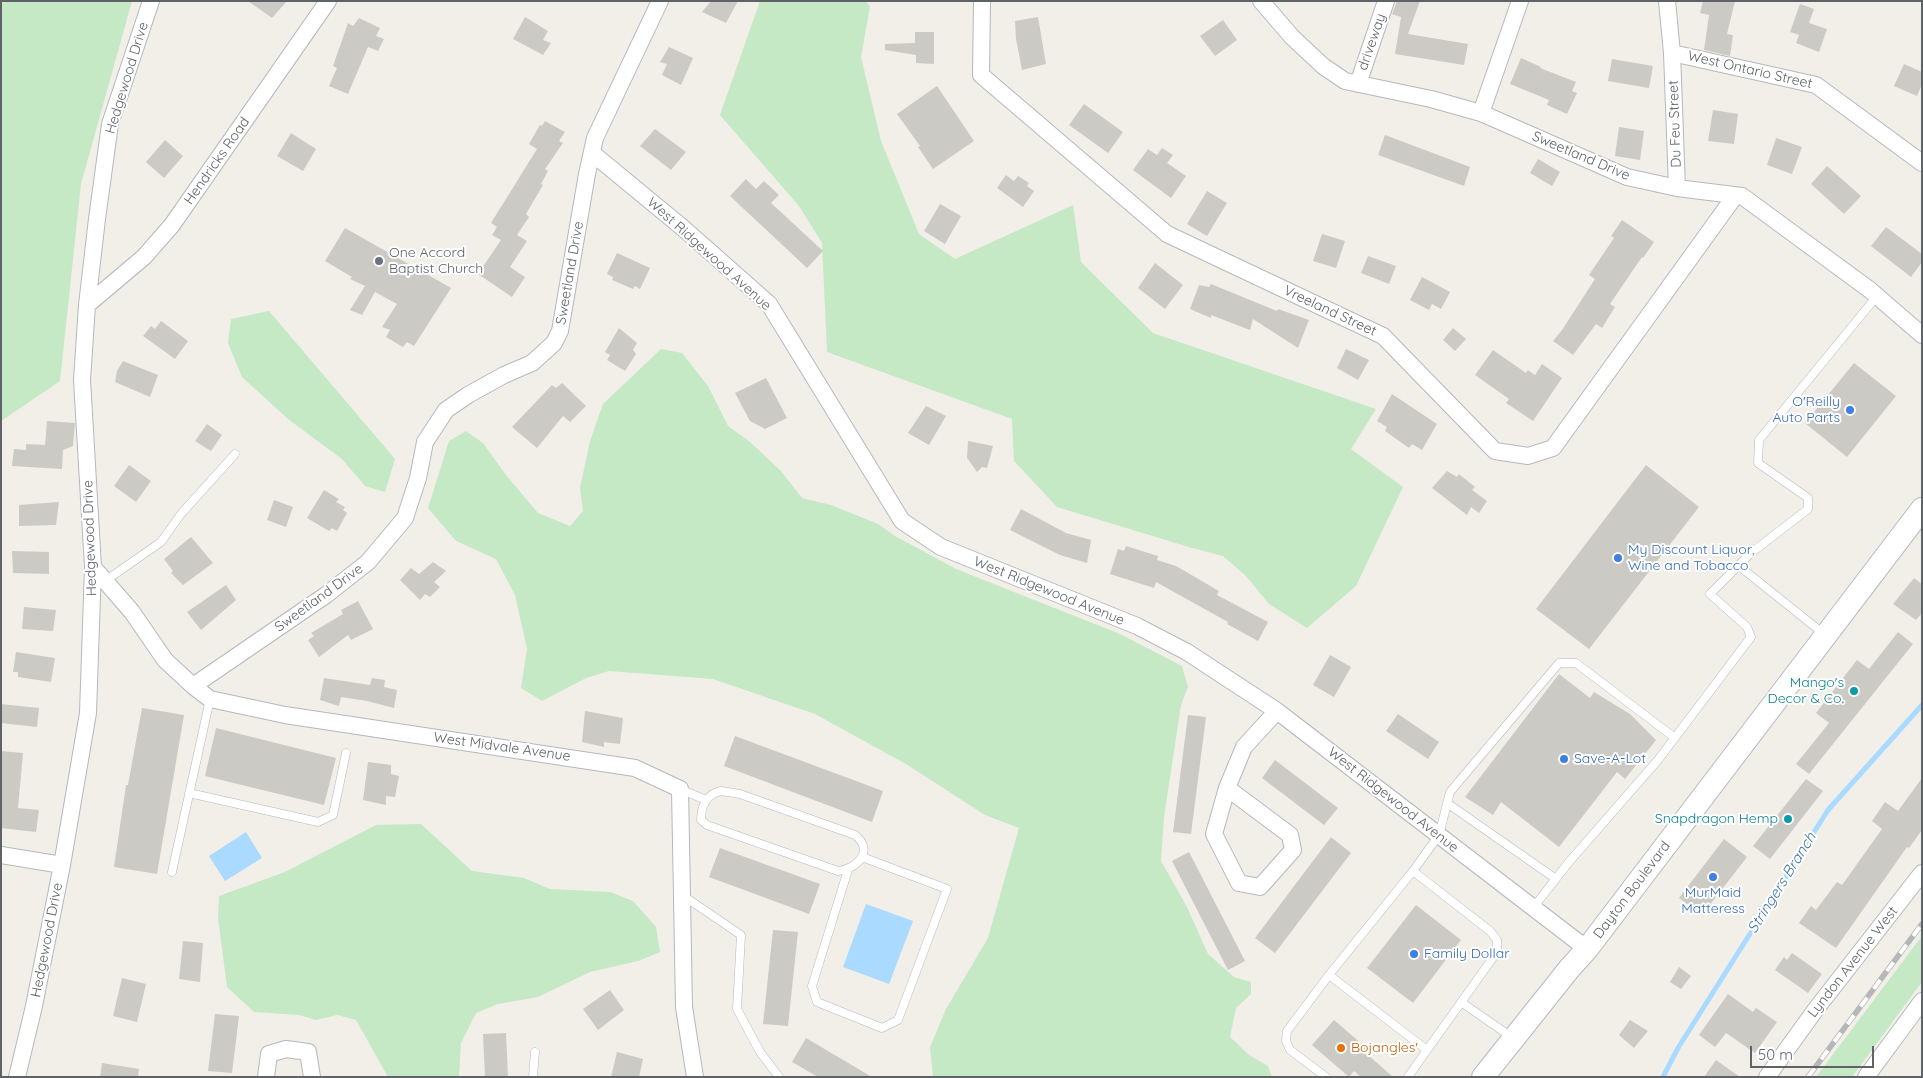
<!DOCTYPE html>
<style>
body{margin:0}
#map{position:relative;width:1923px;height:1078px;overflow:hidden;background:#f1efe8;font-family:Quicksand,sans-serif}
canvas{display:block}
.frame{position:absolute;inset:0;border:2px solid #5f6368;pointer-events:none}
.scale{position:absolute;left:1750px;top:1046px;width:124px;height:22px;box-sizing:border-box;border:2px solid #5f6368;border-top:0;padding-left:6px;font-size:15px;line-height:18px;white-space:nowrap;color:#5f6368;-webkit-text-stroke:4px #fff;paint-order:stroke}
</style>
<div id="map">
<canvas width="1923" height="1078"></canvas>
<div class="frame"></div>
<div class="scale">50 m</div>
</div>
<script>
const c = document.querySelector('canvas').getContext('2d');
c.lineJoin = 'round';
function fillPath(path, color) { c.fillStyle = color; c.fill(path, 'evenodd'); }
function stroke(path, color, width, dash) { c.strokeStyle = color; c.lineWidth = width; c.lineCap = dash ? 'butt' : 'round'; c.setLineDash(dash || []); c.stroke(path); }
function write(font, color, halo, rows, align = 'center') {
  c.font = font + ' Quicksand,sans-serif'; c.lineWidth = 4; c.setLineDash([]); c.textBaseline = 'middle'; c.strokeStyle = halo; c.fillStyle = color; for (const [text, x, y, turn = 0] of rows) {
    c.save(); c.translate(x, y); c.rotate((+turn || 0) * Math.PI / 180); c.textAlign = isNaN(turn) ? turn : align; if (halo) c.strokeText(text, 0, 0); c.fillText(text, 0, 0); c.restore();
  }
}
const green = new Path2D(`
 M1 1H132L81 184 60 381 1 421Z
 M760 1H866L870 6 861 57 881 141 919 234 955 259 1073 205 1081 262 1153 333 1376 409 1351 449 1403 487 1356 586 1307 628 1269 604 1246 576 1223 556 1192 548 1057 507 1014 461 1012 419 827 352 822 243 799 206 720 115Z
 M269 311 395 459 385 492 365 486 342 459 288 419 242 377 228 343 231 319Z
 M661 349 682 353 708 386 728 426 750 442 781 471 802 498 831 505 878 524 895 536 956 569 1120 634 1182 666 1188 687 1181 705 1164 817 1161 861 1187 907 1208 954 1234 977 1251 982V994L1236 1008 1230 1037 1249 1055 1268 1066 1272 1077H933L930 1047 946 1009 988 938 1019 828 985 815 906 764 815 714 713 679 609 671 586 678 542 701 521 688 527 649 515 595 496 559 456 541 428 508 449 441 466 431 483 443 506 475 538 513 570 526 583 511 580 488 590 441 603 404Z
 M421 824 472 871 524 878 550 889 610 892 633 901 656 927 660 952 638 961 590 972 538 997 498 1004 476 1013 461 1043 459 1077H388L356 1020 337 1015 316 1020 299 1015 254 1012 227 987 218 918 219 896 285 872 376 825Z
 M1922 936V982L1852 1077H1816Z`);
const water = new Path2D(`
 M246 832 262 858 225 881 209 856Z
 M866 904 913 921 889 984 843 967Z`);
const stream = new Path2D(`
 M1663 1077 1678 1048 1828 810 1922 705`);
const building = new Path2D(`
 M248 1H287L272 18Z
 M711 1H738L726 23 702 12Z
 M1397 1H1420L1408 34 1468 44 1464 65 1395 54 1401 17 1392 14Z
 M1703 1H1735L1727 34 1733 35 1730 56 1704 50 1709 15 1700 13Z
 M1800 4 1814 9 1809 23 1827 29 1819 52 1796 43 1799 35 1790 32Z
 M525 17 548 31 543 40 551 43 543 55 513 39Z
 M1038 17 1046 64 1022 70 1016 39 1015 21Z
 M359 18 380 28 376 36 384 39 378 51 368 47 348 94 329 86 337 68 333 66 348 23 353 26Z
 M1223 20 1237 40 1215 56 1200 36Z
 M915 32H934V64L916 63V55L885 50V44L915 43Z
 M669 47 693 58 681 85 662 75 667 64 660 62Z
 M1521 58 1541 67 1540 68 1576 82 1572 91 1577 93 1567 114 1547 105 1549 100 1510 84Z
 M1612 59 1653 66 1649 88 1608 81Z
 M1904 64 1922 72V84L1917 96 1894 86Z
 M937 86 974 141 933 169 918 147 920 146 897 114Z
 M1084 104 1123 132 1108 153 1069 125Z
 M1713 110 1738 114 1734 144 1708 141Z
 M545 121 565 132 559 141 563 143 545 169 548 171 541 184 543 185 526 214 529 217 517 235 527 241 510 267 525 277 512 297 478 274 501 240 492 235 497 227 491 223 537 149 529 144 540 125 542 126Z
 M1619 127 1644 131 1640 160 1615 156Z
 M655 129 686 152 671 170 640 146Z
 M291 133 316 149 303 171 277 156Z
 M1385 135 1470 167 1464 186 1378 155Z
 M1776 138 1802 147 1792 174 1767 165Z
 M165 140 183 156 164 178 146 162Z
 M1162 148 1173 155 1167 163 1186 176 1171 198 1133 170 1148 149 1157 155Z
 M1538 159 1560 172 1552 186 1530 173Z
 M1827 166 1861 196 1844 214 1811 184Z
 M1006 175 1014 181 1018 176 1029 183 1027 186 1034 191 1023 207 997 188Z
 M746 179 756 189 764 181 779 195 771 203 823 251 807 268 730 196Z
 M1207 191 1227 203 1207 236 1187 224Z
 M940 204 961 216 945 244 924 231Z
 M1622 220 1654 242 1643 258 1642 257 1610 304 1615 307 1602 328 1596 324 1573 355 1553 341 1562 330 1595 279 1589 275 1614 238 1611 236Z
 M1886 227 1922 254V262L1911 277 1871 246Z
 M345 228 451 288 414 346 407 342 403 347 386 337 390 330 382 327 397 304 375 292 362 315 350 310 365 286 350 279 352 277 325 261Z
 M1322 234 1345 241 1336 268 1313 261Z
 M617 253 650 268 640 289 635 286 633 289 612 280 613 277 607 274Z
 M1368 256 1396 266 1389 284 1361 273Z
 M1155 263 1183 285 1165 309 1138 288Z
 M1422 277 1450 292 1441 309 1432 304 1429 310 1410 300Z
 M1211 284 1277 311 1278 309 1309 320 1298 348 1253 319 1250 330 1211 315V318L1190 309 1199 285 1209 287Z
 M161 321 188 341 175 359 143 336 151 326 155 329Z
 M619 328 637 343 633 350 636 354 625 371 607 360 610 355 605 352Z
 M1453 328 1466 339 1455 351 1443 340Z
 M1346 349 1369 360 1358 380 1337 368Z
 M1493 350 1526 373 1528 370 1535 375 1542 364 1562 378 1533 421 1506 403 1509 399 1475 375Z
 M123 361 158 375 150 397 115 382 117 371Z
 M1854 363 1896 396 1847 457 1805 423Z
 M766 378 787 418 765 429 750 421 735 393Z
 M562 383 586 406 570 422 563 416 537 448 512 427 552 385 556 388Z
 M1392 394 1437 424 1422 450 1412 444 1409 448 1385 431 1387 427 1377 421Z
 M926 406 946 416 929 445 908 433Z
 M47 421 75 423 73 446 63 450 62 469 12 466 14 449 26 450V444L45 445Z
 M207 424 222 435 211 451 195 441Z
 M968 441 993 446 987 468 982 467 977 472 967 458Z
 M129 465 151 481 136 502 114 486Z
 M1646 465 1699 507 1589 649 1536 609Z
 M1447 471 1457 477 1459 474 1475 487 1472 490 1487 501 1479 513 1471 507 1467 515 1432 488Z
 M324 490 339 499 336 502 345 507 343 510 347 513 337 531 332 528 329 531 307 518Z
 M274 500 293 507 286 527 267 520Z
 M59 502 56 525 19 526V505Z
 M1021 509 1066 533 1091 540 1087 563 1060 555 1010 530Z
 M191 537 213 563 183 585 171 573 173 571 164 559Z
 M1126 546 1158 556 1157 560 1176 566 1219 591 1217 595 1268 622 1258 641 1227 624 1228 622 1156 582 1154 588 1110 574 1118 549 1124 551Z
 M12 551 49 552V574L13 573Z
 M433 562 446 571 434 582 440 587 430 597 425 594 420 600 400 580 411 568 419 574Z
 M1914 578 1922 584V613L1916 620 1893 604Z
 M226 585 236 600 201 630 187 612Z
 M358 601 373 629 351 640 348 635 319 657 308 640 314 636 311 633 343 614 341 610Z
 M24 607 56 610 53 631 22 629Z
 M1898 632 1913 644 1809 774 1796 764 1829 723 1816 713 1857 660 1869 669Z
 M16 652 55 658 51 682 18 677V672H13Z
 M1330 655 1351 667 1334 697 1313 685Z
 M1559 674 1590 698 1594 692 1630 714 1656 740 1625 779 1617 772 1559 847 1501 802 1493 815 1465 797Z
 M324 678 370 685 372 678 385 680 384 687 397 690 394 708 367 701 341 697 339 706 320 700Z
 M1 704 39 708 37 727 1 723Z
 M142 708 184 715 157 874 114 867 126 785H128Z
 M585 711 623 718 620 744 604 742V747L582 742Z
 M1398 714 1439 742 1428 759 1386 731Z
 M1188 715 1206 717 1191 834 1173 832Z
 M216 728 336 758 324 805 205 776Z
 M735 736 883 791 872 822 724 766Z
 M1 751 23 753 18 808 39 810 36 832 1 828Z
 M1275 760 1338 808 1324 825 1262 778Z
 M368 762 391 765V774L399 776 395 797 386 796V805L363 800Z
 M1922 778V830L1909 848 1907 847 1836 948 1799 923 1811 906 1816 910 1837 882 1842 885 1882 829 1872 821 1885 802 1898 811Z
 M1806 779 1823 791 1770 859 1753 846Z
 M1331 837 1351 853 1275 953 1255 938Z
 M1724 839 1747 857 1702 915 1679 898Z
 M720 848 820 884 809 914 709 877Z
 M1189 852 1245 961 1228 970 1172 861Z
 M1416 905 1461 940 1413 1003 1367 968Z
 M773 930 798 932 788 1026 763 1024Z
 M183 941 203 943 200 982 179 979Z
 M1792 953 1822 974 1808 993 1775 970 1784 957 1787 960Z
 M1679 967 1691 976 1681 989 1670 982Z
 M122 978 146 984 137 1022 113 1016Z
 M610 990 624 1010 598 1030 583 1009Z
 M1728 994 1753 1012 1756 1008 1777 1022 1755 1053 1726 1033 1715 1047 1699 1035Z
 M215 1014 239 1016 232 1073 208 1071Z
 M1334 1020 1370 1051 1367 1054 1393 1077H1361L1354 1071 1349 1077 1312 1045Z
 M1630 1020 1648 1031 1634 1048 1619 1035Z
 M506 1033 508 1077H485L483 1034Z
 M806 1038 872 1077H818L792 1062Z
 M617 1052 643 1059 639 1077H611Z
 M1716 1060 1740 1077H1704Z
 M102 1063 139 1069 138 1077H100Z`);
const lane = new Path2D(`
 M1739 566 1824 634
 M105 581 161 542 181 514 235 454
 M680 789 706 800
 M721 791 740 794 855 835C875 851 857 869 838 871L707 825 701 820C701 806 707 794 721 791Z
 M189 793 318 822 333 815 346 753
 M1447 803 1556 879
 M848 870 812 986 817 1002 882 1028 898 1020 947 889 862 857
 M1413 871 1439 835 1450 792 1559 663H1576L1675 738
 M172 872 210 699
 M682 895 741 935 737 1009 760 1052 779 1077
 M1533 908 1569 862 1658 760 1751 637 1747 627 1710 594 1751 553 1808 509V498L1758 463 1759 440 1877 296
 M1329 975 1413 871 1490 931 1497 940V952L1427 1050
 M1461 1002 1513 1038
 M533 1077 535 1052
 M1326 1077 1290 1050 1286 1041 1287 1031 1329 975 1427 1050 1408 1077`);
const street = new Path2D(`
 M982 1 981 75 1167 234 1383 336 1495 451 1528 456 1553 448 1735 196
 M1261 1 1292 37 1323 66 1345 81 1431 99 1481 113 1627 177 1677 188 1742 196 1870 290 1922 335
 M1667 1 1672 53 1677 188
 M1672 53 1816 85 1922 163
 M1358 84 1386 1
 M1481 113 1520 1
 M592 153 683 228 769 304 902 521 941 547 1137 626 1187 652 1277 711 1587 949
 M87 305 144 257 172 225 328 1
 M93 567 132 612 165 660 193 686 210 699 285 715 635 768 680 789 684 1007 695 1077
 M193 686 326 595 368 562 405 518 418 478 425 442 446 410 468 395 504 375 532 363 554 343 560 331 587 174 595 138 660 1
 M1227 788 1290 835 1293 850 1260 887 1239 883 1214 834 1227 788 1244 747 1277 711
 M1 855 62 865
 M17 1077 34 1006 62 865 88 713 93 567 82 380 87 305 97 219 110 124 151 1
 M266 1077 269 1054 286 1049 308 1052 312 1077
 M1767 1077 1816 1009 1922 873
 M1866 1077 1922 1001`);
const secondary = new Path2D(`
 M1483 1077 1569 969 1587 949 1922 509`);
const rail = new Path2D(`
 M1808 1077 1922 924`);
const markers = [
 [379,261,5,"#6b7280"],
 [1850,410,5,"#3f7fe0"],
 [1618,558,5,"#3f7fe0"],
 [1854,691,5,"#0f9aa8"],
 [1564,759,5,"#3f7fe0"],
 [1788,819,5,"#0f9aa8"],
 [1713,877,5,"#3f7fe0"],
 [1414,954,5,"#3f7fe0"],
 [1341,1048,5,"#e8710a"]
];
const streetNames = [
 ["driveway",1372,42,-71],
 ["West Ontario Street",1750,70,13],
 ["Hedgewood Drive",127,78,-73],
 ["Du Feu Street",1675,124,-92],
 ["Sweetland Drive",1581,156,23],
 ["Hendricks Road",217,161,-55],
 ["West Ridgewood Avenue",709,254,42],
 ["Sweetland Drive",570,273,-80],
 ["Vreeland Street",1330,311,25],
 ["Hedgewood Drive",90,538,-92],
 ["West Ridgewood Avenue",1049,591,22],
 ["Sweetland Drive",319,598,-36],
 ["West Midvale Avenue",502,747,8],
 ["West Ridgewood Avenue",1393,800,38],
 ["Dayton Boulevard",1632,890,-53],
 ["Hedgewood Drive",47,940,-79],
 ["Lyndon Avenue West",1853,962,-52]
];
const worshipNames = [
 ["One Accord",389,253],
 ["Baptist Church",389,269]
];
const shopNames = [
 ["O'Reilly",1840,402,"right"],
 ["Auto Parts",1840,418,"right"],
 ["My Discount Liquor,",1628,550],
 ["Wine and Tobacco",1628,566],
 ["Save-A-Lot",1574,759],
 ["MurMaid",1713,893,"center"],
 ["Matteress",1713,909,"center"],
 ["Family Dollar",1424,954]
];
const cultureNames = [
 ["Mango's",1844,683],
 ["Decor & Co.",1844,699],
 ["Snapdragon Hemp",1778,819]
];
const foodNames = [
 ["Bojangles'",1351,1048]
];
const waterNames = [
 ["Stringers Branch",1782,883,-58]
];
fillPath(green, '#c5e8c5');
fillPath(water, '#aadaff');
stroke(stream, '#aadaff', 5);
fillPath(building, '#cccac5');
stroke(lane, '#b5b8bc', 9);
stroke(street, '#b5b8bc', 18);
stroke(secondary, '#b6babf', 24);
stroke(lane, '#fff', 8);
stroke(street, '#fff', 16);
stroke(secondary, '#fff', 22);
stroke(rail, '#b6b7b8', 5.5);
stroke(rail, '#fff', 4, [11]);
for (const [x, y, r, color] of markers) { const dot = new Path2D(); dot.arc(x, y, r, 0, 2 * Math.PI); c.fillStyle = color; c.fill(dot); stroke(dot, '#fff', 2); }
write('14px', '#5f6368', '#fff', streetNames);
write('14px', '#5b616d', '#fff', worshipNames, 'left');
write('14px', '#366cbe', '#fff', shopNames, 'left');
write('14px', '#0d838f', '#fff', cultureNames, 'right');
write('14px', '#c56008', '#fff', foodNames, 'left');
write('italic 15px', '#4174aa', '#fff', waterNames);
</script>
